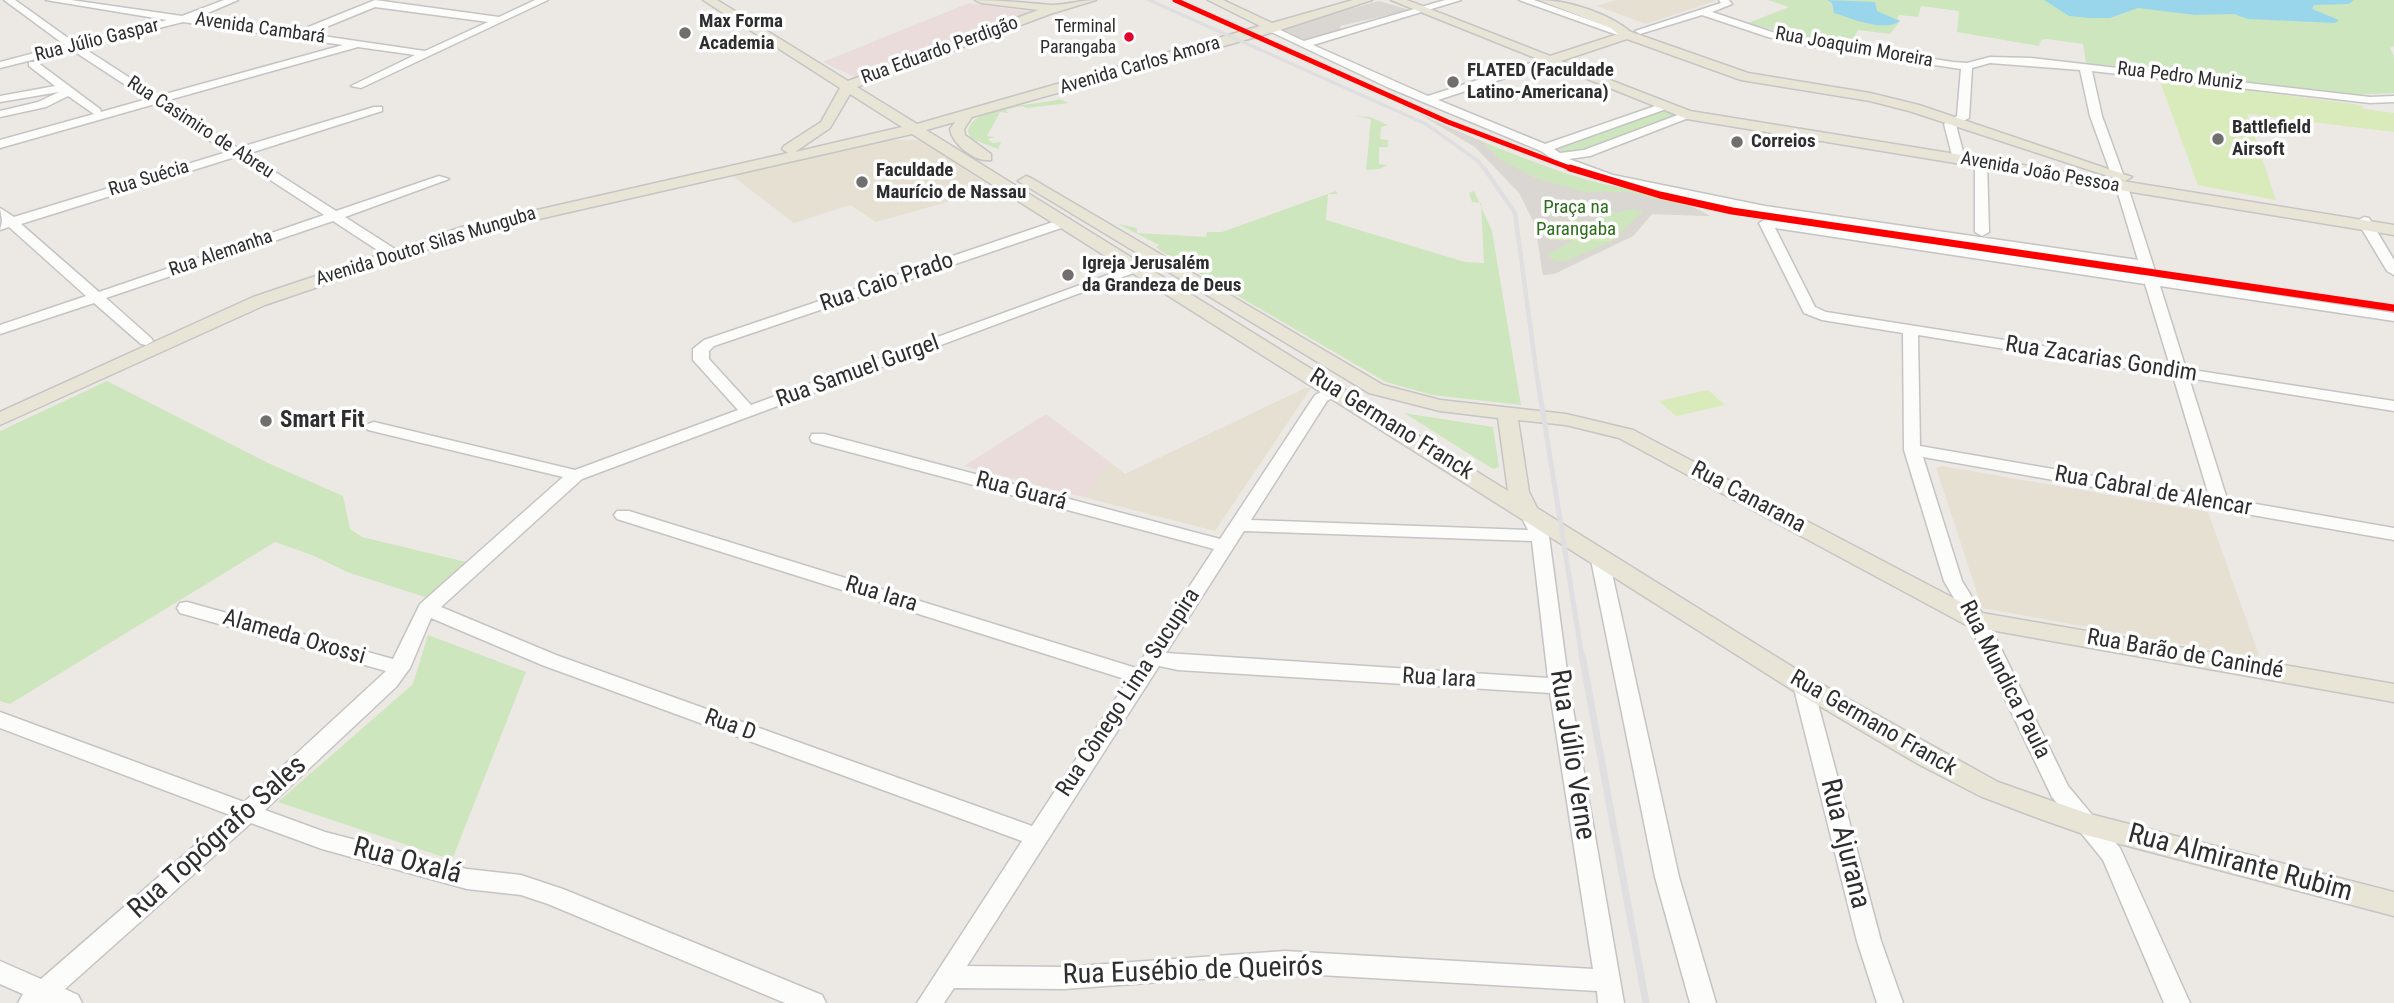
<!DOCTYPE html>
<meta charset="utf-8">
<style>
body{margin:0}
canvas{display:block;background:#ece8e4}
</style>
<canvas width="2394" height="1003"></canvas>
<script>
const c = document.querySelector('canvas').getContext('2d');
c.lineJoin = 'round';
function fillPath(path, color) { c.fillStyle = color; c.fill(path, 'evenodd'); }
function stroke(path, color, width, dash) { c.strokeStyle = color; c.lineWidth = width; c.lineCap = dash ? 'butt' : 'round'; c.setLineDash(dash || []); c.stroke(path); }
function write(font, color, halo, rows, align = 'center') {
  c.font = font + ' "Roboto Condensed",sans-serif'; c.lineWidth = 7; c.setLineDash([]); c.textBaseline = 'middle'; c.strokeStyle = halo; c.fillStyle = color; for (const [text, x, y, turn = 0] of rows) {
    c.save(); c.translate(x, y); c.rotate((+turn || 0) * Math.PI / 180); c.textAlign = isNaN(turn) ? turn : align; if (halo) c.strokeText(text, 0, 0); c.fillText(text, 0, 0); c.restore();
  }
}
const education = new Path2D(`
 M1616 0H1718L1646 24 1597 6Z
 M889 140H921L994 189 876 222 850 205 794 223 731 175Z
 M1305 388H1311L1215 531 1083 497 1110 462 1125 474Z
 M1942 466 2208 512 2259 655 2254 657 1982 608 1936 468Z`);
const medical = new Path2D(`
 M969 3 1032 12 855 77 823 62Z
 M1046 414 1110 462 1083 497 964 466Z`);
const green = new Path2D(`
 M1768 0H2394V46L2390 48 2394 57V93L2351 95 2086 63 2083 44 2046 39 2041 40 2039 46 1957 32 1959 11 1921 6 1918 17 1899 15 1897 19 1900 21 1890 34 1858 30 1850 45 1796 36 1748 23 1789 7Z
 M1059 99 1069 103 1027 108 1021 106 1005 110 1009 113 1000 112 987 136 995 137 988 139 992 143 1001 142 998 149 972 139 968 132C971 104 1044 105 1059 99Z
 M1658 108 1679 116 1580 153 1551 150Z
 M1421 115C1471 137 1520 158 1571 175 1604 186 1687 199 1710 216L1652 214 1633 236 1554 274 1543 275C1540 259 1540 242 1535 226 1522 174 1466 137 1421 115Z
 M1355 116 1370 117 1388 125 1381 127 1380 139 1388 140V147H1379V164L1387 165 1380 169 1366 170 1371 119Z
 M1336 191 1337 194H1328L1326 220 1465 262 1484 263 1481 203 1472 202 1469 193 1474 191 1492 231 1521 405 1432 395 1386 382 1164 253 1156 247 1159 245 1118 224 1137 228V233L1206 237 1207 232H1222Z
 M107 381 268 463 343 496 350 529 362 537 466 562 428 598 347 572 312 555 275 542 10 704 0 701V431Z
 M1404 413 1493 427 1499 467 1493 469Z
 M428 635 526 672 452 860 278 802 413 684Z`);
const pitch = new Path2D(`
 M2159 79 2361 105 2364 109 2394 113V132L2247 114 2276 200 2198 185Z
 M1542 221H1604L1613 241 1549 240Z
 M1708 390 1725 405 1676 416 1659 401Z`);
const plaza = new Path2D(`
 M1379 1 1410 10 1340 26 1341 31 1307 41 1280 28Z
 M1421 115 1483 142 1501 160 1535 178 1585 192H1629L1695 208 1710 216 1652 214 1633 236 1554 274 1543 275 1535 225 1519 193 1475 147ZM1560 204 1566 214H1591L1587 204 1603 205 1616 213 1631 209 1643 211 1612 241 1566 261H1555L1547 255 1573 240H1549L1542 221H1601L1598 216 1545 215Z`);
const water = new Path2D(`
 M1827 0 1875 2 1877 11 1900 21C1884 33 1851 18 1834 13L1832 3Z
 M2044 0H2354L2349 4 2314 5 2312 9 2339 20 2335 23 2248 19 2234 14 2195 15 2138 8 2110 18H2089L2069 16Z`);
const minor = new Path2D(`
 M4 0H15L75 43 167 20 46 0H71L182 16 224 0H238L196 18 296 32 375 0 499 17 535 0H548L361 88 351 86 415 55 358 47 165 101 238 148 374 107H382V111L247 154 336 211 439 176 449 179 345 217 398 251V257H388L333 221 106 298 151 338 153 341 146 345 141 344 94 303 0 334V325L86 296 9 227 0 230 2 221 0 208 14 217 227 152 155 104 0 148V140L94 114 68 96 46 107 0 117V111L38 102 59 92 0 102V96L55 86 29 66V62H37L100 109 101 112 147 99 72 50 0 68V62L65 45ZM375 7 488 22 425 51 309 34ZM183 22 343 45 158 96 82 47ZM235 157 324 215 99 292 21 224Z
 M1445 0H1461L1313 45 1428 96 1546 58H1554V62L1438 100 1545 144 1661 104H1669V108L1554 149 1560 153 1584 150 1683 113H1691V117L1590 156 1569 159 1613 175 1765 206 2138 260 2116 187 2122 183 2128 187 2157 277 2394 313V321L2160 286 2186 369 2394 401V411L2189 378 2227 499 2394 528V540L1923 457 1962 581 1991 628 2068 786 2120 848 2190 1003H2164L2103 860 2052 797 1971 628 1944 581 1904 450 1903 333 1822 320 1804 313 1759 223 1766 219 2142 275 2140 268 1765 214 1606 181 1566 168 1541 151 1387 87 1265 29 1274 27 1304 41ZM1775 228 2145 284 2170 366 1826 312 1815 307ZM1918 335 2173 376 2209 496 1920 446Z
 M1519 0H1534L1632 35 1623 37Z
 M1719 0H1729L1732 4 1712 12 1775 33 1808 40 1953 62 1967 63 1990 57 2031 58 2370 97 2394 96V102L2370 103 2092 71 2102 116 2123 174 2117 178 2111 174 2090 116 2080 70 1990 63 1972 68 1969 118 1956 125 1965 159 1959 163 1953 159 1944 124 1957 116 1961 69 1808 46 1768 37 1702 15 1640 34 1635 31 1721 3Z
 M1981 158 1987 162 1989 232 1982 236 1975 232V162Z
 M2364 217 2369 218 2394 260V275L2387 271 2357 221Z
 M1065 218 1070 219V225L714 346 709 351V359L751 405 1135 265H1145L1147 268 582 479 441 607 556 655 1032 826 1128 680 617 519 614 515 617 511H629L1136 668 1214 549 812 442 810 438 812 434H824L1220 539 1315 395 1329 388H1341L1343 391 1327 401 1251 520 1528 530 1518 510 1527 505 1533 506 1549 536 1569 686 1624 1003H1598L1597 991 1285 973 1064 989 954 988 944 1003H917L1022 841 542 665 431 618 410 668 396 687 265 810 325 832 467 869 521 875 563 889 822 995 826 1003H785L548 904 521 895 467 889 322 849 251 823 65 989 78 995 82 1003H18L23 994 0 984V961L41 979 230 815 0 728V712L244 802 386 671 180 613 177 608 180 603 187 602 393 659 420 604 563 477 368 430 366 427 368 424 374 422 575 470 738 410 693 360V349L704 340ZM1244 531 1532 541 1548 678 1166 653ZM1159 666 1178 670 1550 693 1593 969 1285 951 1064 967 967 966Z
 M1599 549 1608 555 1679 877 1716 1003H1690L1655 877 1590 555Z
 M1803 678 1810 680 1813 685 1881 941 1903 1003H1877L1857 941 1793 685 1796 680Z`);
const major = new Path2D(`
 M703 0H717L848 81 1038 10 981 3 975 0C1001 0 1026 3 1052 5 1066 5 1081 0 1096 0L1050 14 857 87 917 124 1260 26 1208 0H1223L1272 23 1353 0H1372L1277 31 972 117 964 129 965 135 991 154V160C976 163 952 144 950 129L955 122 926 130 1508 491 1498 418 1440 411 1369 393 1018 181 1026 176 1031 178 1383 385 1440 400 1566 414 1633 430 1982 613 2394 684V702L1968 626 1619 438 1566 425 1518 420 1529 492 1537 508 1812 679 1998 782 2086 813 2394 892V916L2086 835 2035 817 1980 796 1918 764 1794 691 912 134 473 234 265 305 0 425V412L253 297 462 227 788 153 782 149 784 146 821 122 840 88ZM850 94 902 127 795 152 830 128Z
 M1391 0H1407L1550 56 1618 34 1611 28 1539 0C1569 0 1609 14 1631 32L1748 73 1870 93 1919 105 2132 177 2125 181 2120 180 1909 111 1870 101 1741 80 1627 39 1561 61 1690 111 2394 225V235L1687 119Z`);
const railFar3 = new Path2D(`
 M1149 0 1426 124 1478 161 1485 170`);
const railFar2 = new Path2D(`
 M1484 168 1515 213 1538 384`);
const railFar1 = new Path2D(`
 M1538 382 1582 657`);
const rail = new Path2D(`
 M1582 655 1646 1003`);
const metro1Far1 = new Path2D(`
 M1175 0 1448 122 1575 170`);
const metro1 = new Path2D(`
 M1570 168 1660 195 1732 211 2394 308`);
const markers = [
 [685,33,7,"#706f6e"],
 [1129,37,6,"#e4002b"],
 [1453,82,7,"#706f6e"],
 [2218,139,7,"#706f6e"],
 [1737,142,7,"#706f6e"],
 [862,182,7,"#706f6e"],
 [1068,275,7,"#706f6e"],
 [266,421,7,"#706f6e"]
];
const farBusnames = [
 ["Terminal",1116,27],
 ["Parangaba",1116,48]
];
const farPoinames = [
 ["Max Forma",699,22],
 ["Academia",699,44],
 ["FLATED (Faculdade",1467,71],
 ["Latino-Americana)",1467,93],
 ["Battlefield",2232,128],
 ["Airsoft",2232,150],
 ["Correios",1751,142],
 ["Faculdade",876,171],
 ["Maurício de Nassau",876,193],
 ["Igreja Jerusalém",1082,264],
 ["da Grandeza de Deus",1082,286]
];
const farStreetnames = [
 ["Avenida Cambará",260,29,8],
 ["Rua Júlio Gaspar",97,41,-14],
 ["Rua Joaquim Moreira",1854,48,10],
 ["Rua Eduardo Perdigão",940,51,-20],
 ["Avenida Carlos Amora",1140,66,-16],
 ["Rua Pedro Muniz",2180,77,7],
 ["Rua Casimiro de Abreu",200,128,33],
 ["Avenida João Pessoa",2040,173,10],
 ["Rua Suécia",149,179,-17],
 ["Avenida Doutor Silas Munguba",426,247,-17],
 ["Rua Alemanha",221,254,-19]
];
const farParknames = [
 ["Praça na",1576,208],
 ["Parangaba",1576,230]
];
const streetNames = [
 ["Rua Caio Prado",887,283,-19],
 ["Rua Zacarias Gondim",2101,360,9],
 ["Rua Samuel Gurgel",858,372,-20],
 ["Rua Germano Franck",1391,425,32],
 ["Rua Guará",1021,492,15],
 ["Rua Cabral de Alencar",2153,492,10],
 ["Rua Canarana",1748,498,28],
 ["Rua Iara",881,595,17],
 ["Alameda Oxossi",294,638,16],
 ["Rua Barão de Canindé",2185,655,10],
 ["Rua Iara",1439,679,3],
 ["Rua Mundica Paula",2004,680,63],
 ["Rua Cônego Lima Sucupira",1129,693,-57],
 ["Rua Germano Franck",1873,724,30],
 ["Rua D",730,726,20]
];
const poiNames = [
 ["Smart Fit",280,421]
];
const nearStreetnames = [
 ["Rua Júlio Verne",1571,755,81],
 ["Rua Topógrafo Sales",218,838,-42],
 ["Rua Ajurana",1844,844,76],
 ["Rua Oxalá",407,862,15],
 ["Rua Almirante Rubim",2240,864,15],
 ["Rua Eusébio de Queirós",1193,972,-2]
];
fillPath(education, '#e6e0d3');
fillPath(medical, '#e9dcdb');
fillPath(green, '#cee6be');
fillPath(pitch, '#d9eabb');
fillPath(plaza, '#dad6d2');
fillPath(water, '#99d6ec');
stroke(minor, '#c5c4c5', 3);
stroke(major, '#c6c5c4', 3);
fillPath(minor, '#fcfcfb');
fillPath(major, '#e8e4d6');
stroke(railFar3, '#dfdfe1', 3.5);
stroke(railFar2, '#dfdfe1', 4.5);
stroke(railFar1, '#dfdfe1', 5);
stroke(rail, '#dfdfe1', 7);
stroke(metro1Far1, '#f00', 5);
stroke(metro1, '#f00', 7);
for (const [x, y, r, color] of markers) { const dot = new Path2D(); dot.arc(x, y, r, 0, 2 * Math.PI); c.fillStyle = color; c.fill(dot); stroke(dot, '#fff', 2.5); }
write('18px', '#2e2e2e', '#fff', farBusnames, 'right');
write('bold 19px', '#2e2e2e', '#fff', farPoinames, 'left');
write('19px', '#2e2e2e', '#fff', farStreetnames);
write('19px', '#2c6e1b', '#fff', farParknames);
write('23px', '#2e2e2e', '#fff', streetNames);
write('bold 23px', '#2e2e2e', '#fff', poiNames, 'left');
write('28px', '#2e2e2e', '#fff', nearStreetnames);
</script>
